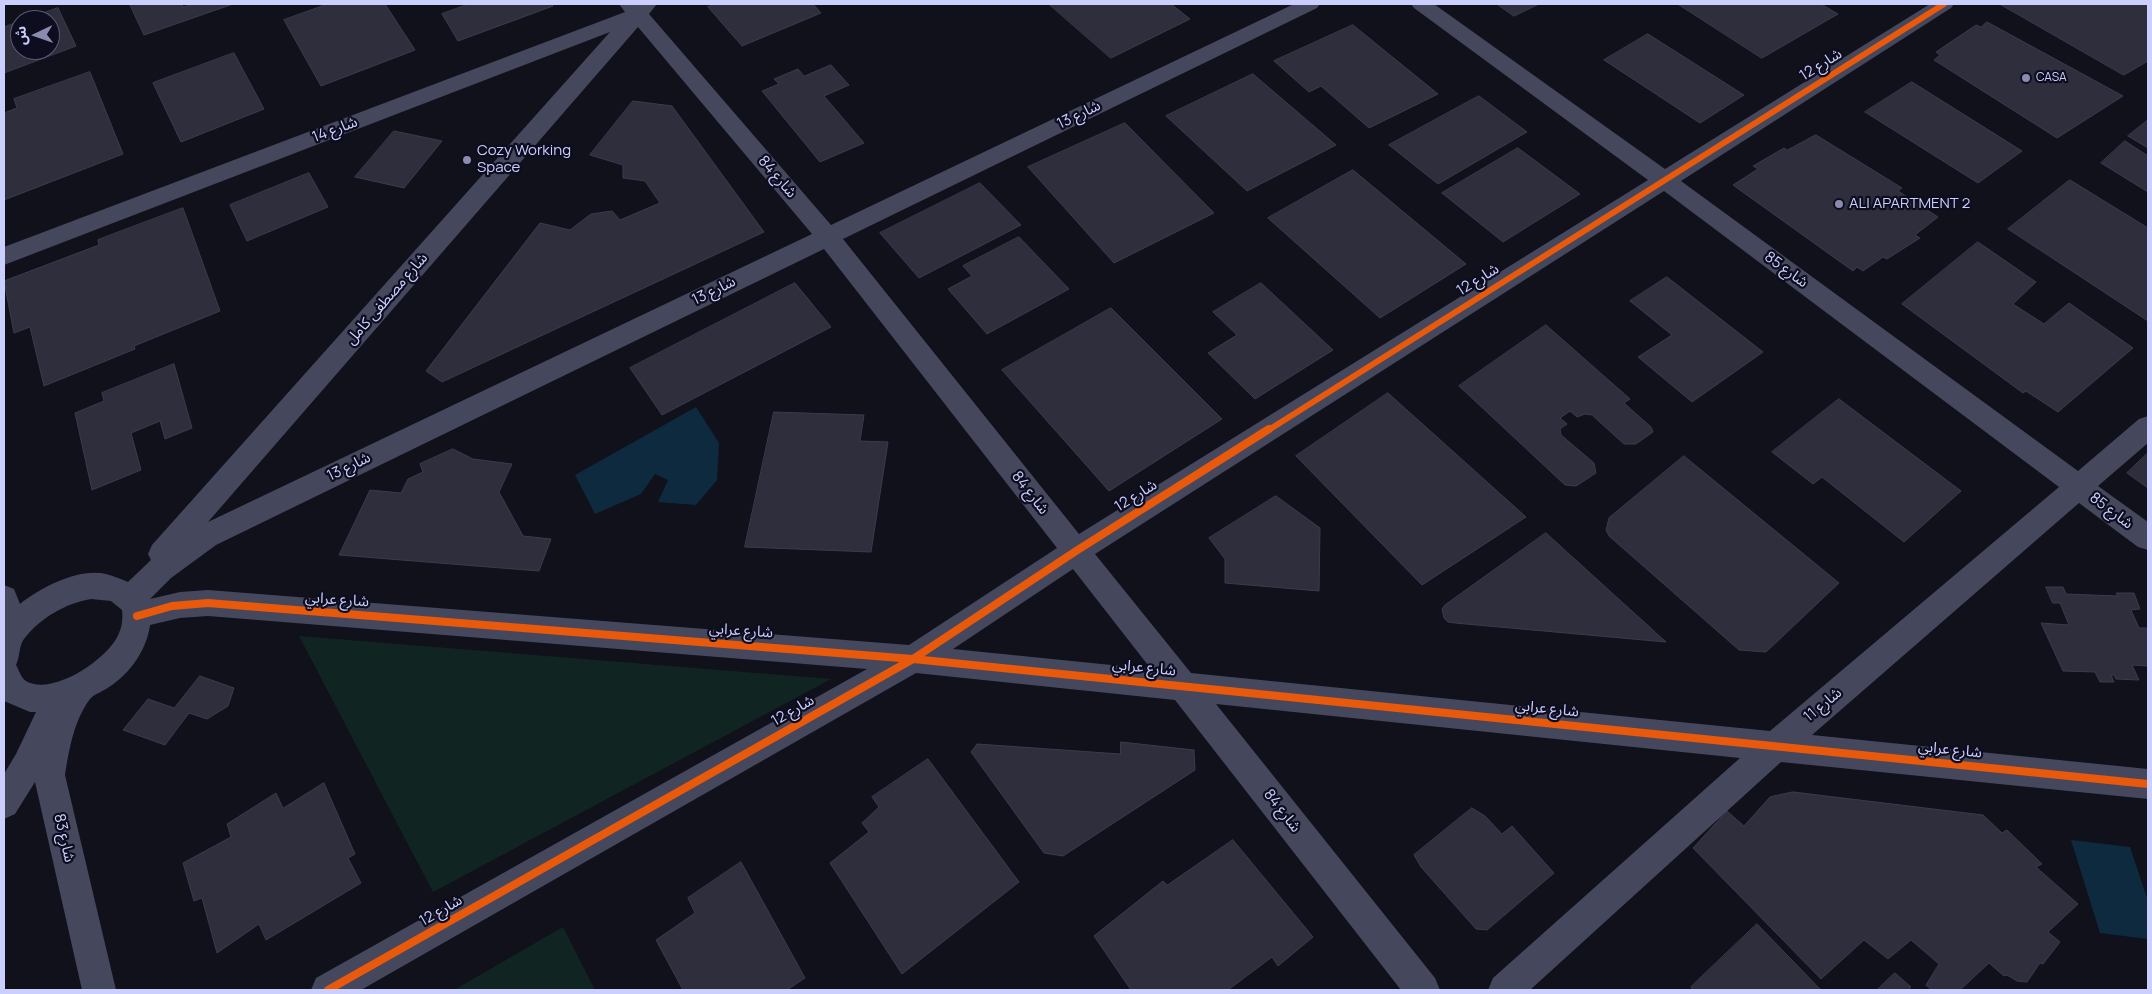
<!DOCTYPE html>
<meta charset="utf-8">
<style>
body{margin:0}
#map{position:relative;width:2152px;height:994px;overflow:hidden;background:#11111b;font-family:Manrope,"Noto Sans Arabic",sans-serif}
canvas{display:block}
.frame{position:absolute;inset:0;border:5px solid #cbcffe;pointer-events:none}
.north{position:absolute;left:10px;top:10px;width:50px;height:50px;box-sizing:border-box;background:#0d0d1f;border:1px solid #595b78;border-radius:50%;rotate:267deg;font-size:14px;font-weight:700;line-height:20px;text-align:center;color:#cbcffe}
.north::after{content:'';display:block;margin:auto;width:18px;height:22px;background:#8a8caf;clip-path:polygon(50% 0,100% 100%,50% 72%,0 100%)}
</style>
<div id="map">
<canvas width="2152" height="994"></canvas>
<div class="frame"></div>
<div class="north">ش</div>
</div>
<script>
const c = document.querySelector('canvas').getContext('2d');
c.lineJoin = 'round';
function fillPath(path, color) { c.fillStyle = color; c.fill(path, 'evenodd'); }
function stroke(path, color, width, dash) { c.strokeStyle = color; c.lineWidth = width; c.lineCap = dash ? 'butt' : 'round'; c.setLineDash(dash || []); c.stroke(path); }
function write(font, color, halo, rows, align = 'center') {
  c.font = font + ' Manrope,"Noto Sans Arabic",sans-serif'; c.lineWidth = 4.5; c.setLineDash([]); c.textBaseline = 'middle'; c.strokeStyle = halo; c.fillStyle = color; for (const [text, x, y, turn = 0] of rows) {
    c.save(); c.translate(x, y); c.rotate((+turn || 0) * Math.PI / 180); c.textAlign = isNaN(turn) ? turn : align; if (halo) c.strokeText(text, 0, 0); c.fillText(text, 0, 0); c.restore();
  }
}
const green = new Path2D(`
 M299 636 831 679 433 892Z
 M563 927 595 990H454Z`);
const water = new Path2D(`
 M696 407 719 443 717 480 696 505 658 502 668 480 655 474 641 494 595 514 575 475Z
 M2071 840 2130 847 2148 901V939L2100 933Z`);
const building = new Path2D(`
 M135 4H182L183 7 194 4H233L144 35 130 5Z
 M328 4H385L415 50 321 86 284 20Z
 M469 4H552L553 6 458 41 442 14Z
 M716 4H813L821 13 742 46 708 7Z
 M1049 4H1171L1190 19 1111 58Z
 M1497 4H1539L1514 16Z
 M1678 4H1821L1838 14 1762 58Z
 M2000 4H2148V61L2124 75Z
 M58 8 76 46 4 73V27L20 21V50H50V20H24Z
 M1987 22 2123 96 2057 138 1934 60 1940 55 1936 52 1976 25 1981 27Z
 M1353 25 1438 94 1369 128 1321 86 1309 92 1274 61Z
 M1648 34 1744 95 1700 123 1604 60Z
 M234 53 264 109 181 142 153 83Z
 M831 65 849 85 824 96 864 143 820 162 762 91 779 84 774 79 798 69 804 76Z
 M90 72 123 154 4 200V113L17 108 14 99Z
 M1253 74 1336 145 1247 191 1166 116Z
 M1912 82 2022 151 1978 183 1865 112Z
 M1479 96 1527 132 1438 184 1389 145Z
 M633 101 672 106 764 232 442 382 426 371 540 223 570 230 591 214 612 211 620 220 660 203 645 181 623 178V165L590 155Z
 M2148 120V148L2128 136Z
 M1125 123 1214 213 1114 263 1028 167Z
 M394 131 442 141 404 188 355 177Z
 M1816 135 1902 188 1898 191 1938 217 1915 235 1920 238 1887 259 1883 257 1863 271 1857 267 1853 271 1733 185 1758 169 1753 166 1784 148 1787 150Z
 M2125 141 2148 156V192L2101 163Z
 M1518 148 1580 194 1503 242 1442 193Z
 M1353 170 1466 264 1380 318 1268 218Z
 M309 173 328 207 247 241 230 205Z
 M2070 180 2148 228V321L2008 229Z
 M980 183 1021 225 919 278 880 233Z
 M183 208 220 311 134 346 135 349 44 386 30 327 14 333 4 281 99 245 98 240Z
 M1019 237 1069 289 987 334 948 289 972 276 963 266Z
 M1978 242 2036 282 2013 304 2044 324 2069 303 2133 348 2058 412 2026 391 2023 393 1902 304Z
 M1667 277 1763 352 1692 402 1638 357 1672 335 1630 301Z
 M795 283 831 327 662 415 630 368Z
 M1261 283 1333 350 1255 399 1208 353 1237 335 1213 312Z
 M1111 308 1222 419 1109 491 1002 370Z
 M1546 325 1630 399 1624 403 1651 427 1653 432 1636 444H1624L1592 415 1585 414 1577 417 1570 411 1560 418 1567 424 1560 429 1561 435 1594 463 1596 473 1576 486 1565 485 1459 386Z
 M174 364 192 428 165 439 160 421 131 433 141 470 92 490 75 413 104 401 102 393Z
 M1388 393 1526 517 1422 585 1296 456Z
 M1839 399 1961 491 1904 542 1822 477 1813 484 1772 452Z
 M774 412 864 415 860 441 888 442 871 552 745 547Z
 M453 449 473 459 512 464 499 492 523 536 551 539 539 571 339 555 370 490 401 493 408 479 423 472 420 464Z
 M2148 453V488L2127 473Z
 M1684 456 1839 583 1766 652 1739 650 1609 536 1606 530 1609 518Z
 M1276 496 1320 528 1319 591 1225 583V559L1209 538Z
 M1546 533 1666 642 1455 623 1448 622 1444 618 1442 609 1445 605Z
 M2046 587H2063L2066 594 2118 596 2116 593H2134L2140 609 2131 610 2139 628H2148V666L2132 665 2139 680 2116 679 2114 675H2111L2114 682H2100L2095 672 2063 671 2041 623 2069 625 2060 603H2053Z
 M200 676 234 688 228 706 207 719 189 713 165 745 123 730 148 699 174 708Z
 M1121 742 1194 750 1195 770 1063 856 1044 853 971 752 977 744 1120 754Z
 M928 759 1019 882 902 974 830 863 869 832 862 823 879 807 872 797Z
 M324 783 355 854 348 858 361 883 266 940 259 924 217 953 202 898 194 901 183 863 231 837 227 824 276 793 283 808Z
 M1793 792 1983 815 2002 833 2007 830 2042 864 2036 867 2078 904 2048 932 2060 942 2043 964 2040 963 2027 982 2017 981 2007 975 2004 976 1989 963 1960 990H1932L1926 985 1939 964 1911 940 1888 959 1864 940 1821 979 1693 848 1727 811 1744 826 1770 797Z
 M1472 808 1485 816 1502 834 1512 826 1554 873 1487 930 1476 929 1421 867 1414 855Z
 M1233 840 1313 937 1278 966 1272 957 1228 990H1131L1094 936 1163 881 1167 885Z
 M741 862 805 978 787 990H683L656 940 695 913 688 898Z
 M1757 924 1821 990H1693L1691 987Z
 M1895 973 1911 987 1908 990H1877Z`);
const minor = new Path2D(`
 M619 4H657L649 14 831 225 1294 4H1320L1317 8 843 239 1079 534 1648 180 1414 8 1411 4H1434L1665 169 1930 4H1954L1951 8 1681 181 2078 471 2139 419 2148 416V443L2098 486 2148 522V550L2138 547 2079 503 1812 735 2148 769V799L1781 762 1530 990H1488L1493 978 1740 758 1216 704 1435 978 1440 990H1401L1175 700 916 673 361 990H311L316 978 867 669 208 616 180 618 150 625C147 649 130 674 109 687 104 691 94 694 90 699 74 720 69 750 65 775L116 990H82L35 782 15 814 4 819V774L16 754 36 712H30L4 701V585L14 589 20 604C42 587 78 568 106 574 114 576 121 579 128 582L151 560 148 554 152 545 610 32 4 265V247L625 12ZM638 27 812 234 208 522ZM1664 191 2059 487 1770 731 1191 673 1095 554ZM824 249 1057 548 909 645 208 590 180 592 150 599 171 578 216 545ZM1073 569 1151 669 953 649ZM91 599 111 601 122 610C123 617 122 627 119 633 110 658 52 697 26 681 21 678 19 670 16 665 20 657 19 645 24 639 40 618 66 603 91 599Z`);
const cyclewayFar1 = new Path2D(`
 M1267 431 1944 4`);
const cycleway = new Path2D(`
 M137 616 172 606 208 603 913 659 2148 784
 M328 990 913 659 1076 551 1269 429`);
const markers = [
 [2026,78,5,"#8a8caf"],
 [467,160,5,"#8a8caf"],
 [1839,204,5,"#8a8caf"]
];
const farPoinames = [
 ["CASA",2036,78]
];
const streetNames = [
 ["شارع 12",1821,65,-32],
 ["شارع 13",1079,115,-26],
 ["شارع 14",335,130,-21],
 ["شارع 84",777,177,49],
 ["شارع 85",1786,270,36],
 ["شارع 12",1478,280,-32],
 ["شارع 13",714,291,-26],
 ["شارع مصطفى كامل",387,299,-49],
 ["شارع 13",349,467,-26],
 ["شارع 84",1030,493,52],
 ["شارع 12",1136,496,-32],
 ["شارع 85",2111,511,37],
 ["شارع عرابي",337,600,4],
 ["شارع عرابي",741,631,4],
 ["شارع عرابي",1144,668,6],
 ["شارع 11",1823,705,-40],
 ["شارع عرابي",1547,709,6],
 ["شارع 12",793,711,-30],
 ["شارع عرابي",1950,750,6],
 ["شارع 84",1282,811,52],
 ["شارع 83",64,838,77],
 ["شارع 12",441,911,-30]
];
const poiNames = [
 ["Cozy Working",477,151],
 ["Space",477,168],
 ["ALI APARTMENT 2",1849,204]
];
fillPath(green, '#102522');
fillPath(water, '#0d2a3f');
fillPath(building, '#2e2e3d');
stroke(building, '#3b3b4f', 1);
fillPath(minor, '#45485c');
stroke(cyclewayFar1, '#e8590c', 6);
stroke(cycleway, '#e8590c', 8);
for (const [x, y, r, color] of markers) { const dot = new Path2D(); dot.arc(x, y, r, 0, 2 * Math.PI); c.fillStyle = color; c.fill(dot); stroke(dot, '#0d0d1f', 2); }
write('12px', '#cbcffe', '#0d0d1f', farPoinames, 'left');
write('15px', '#cbcffe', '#0d0d1f', streetNames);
write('15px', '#cbcffe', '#0d0d1f', poiNames, 'left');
</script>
